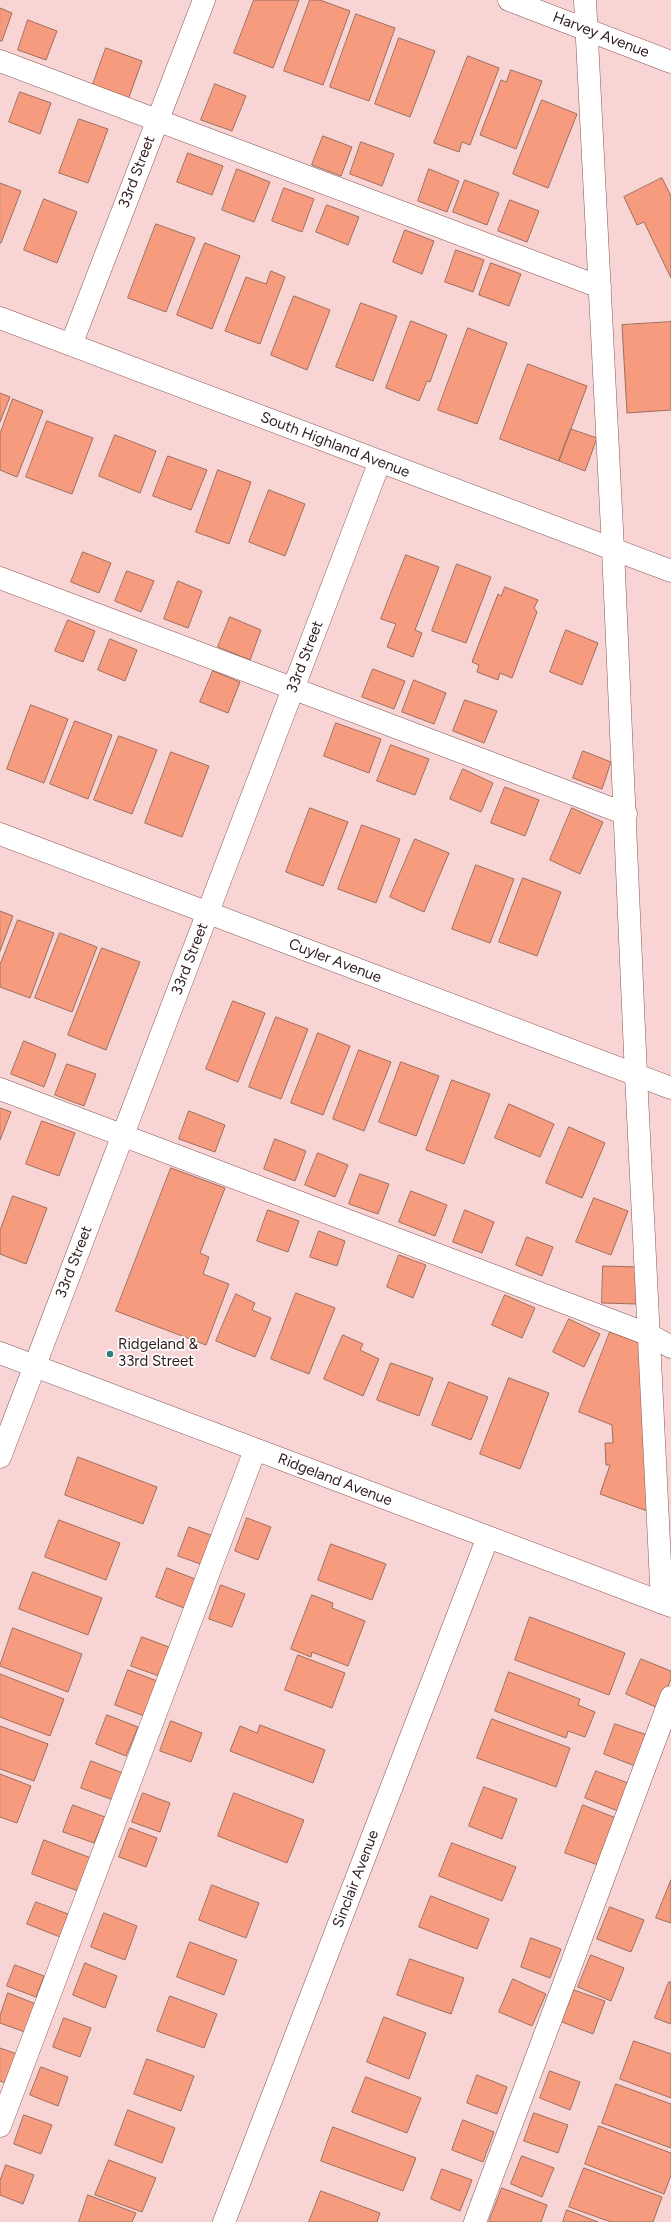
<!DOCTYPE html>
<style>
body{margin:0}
canvas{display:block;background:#f8d5d4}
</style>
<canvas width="671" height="2222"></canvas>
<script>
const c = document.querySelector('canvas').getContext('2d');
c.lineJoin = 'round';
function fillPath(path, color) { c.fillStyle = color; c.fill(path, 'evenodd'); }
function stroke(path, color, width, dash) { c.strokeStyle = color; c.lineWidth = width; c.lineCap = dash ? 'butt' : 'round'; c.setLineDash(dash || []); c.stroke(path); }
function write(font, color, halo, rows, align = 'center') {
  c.font = font + ' Figtree,sans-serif'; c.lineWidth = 3.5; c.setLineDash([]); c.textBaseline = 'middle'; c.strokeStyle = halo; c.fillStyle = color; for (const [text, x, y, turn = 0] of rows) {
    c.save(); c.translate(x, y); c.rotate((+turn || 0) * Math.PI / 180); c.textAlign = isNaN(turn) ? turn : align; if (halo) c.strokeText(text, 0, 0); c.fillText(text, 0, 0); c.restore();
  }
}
const building = new Path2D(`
 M254 0H299L273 68 234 53Z
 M310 0H320L350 11 323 85 284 71Z
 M0 8 12 13 2 41H0Z
 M356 14 395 28 369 101 330 87Z
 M28 20 57 31 46 60 18 50Z
 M399 38 435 51 410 117 375 104Z
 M106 48 142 61 128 100 92 87Z
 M468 56 499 68 470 145 462 142 459 152 434 143Z
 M511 70 542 81 516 149 480 135 501 80 506 82Z
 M215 84 246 96 232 131 201 120Z
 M20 92 51 103 40 134 9 122Z
 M542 100 577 114 548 188 513 174Z
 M79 119 108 129 88 183 59 173Z
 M323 136 352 147 341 176 312 165Z
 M361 142 394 154 382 186 350 174Z
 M188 153 223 166 212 195 177 182Z
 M237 169 270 182 254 222 222 210Z
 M429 169 459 181 447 212 418 201Z
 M662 178 671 196V278L644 222 637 225 624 197Z
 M465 180 499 193 487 225 453 212Z
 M0 183 21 191 1 243H0Z
 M284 188 314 199 302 232 272 221Z
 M44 199 77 212 57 263 24 250Z
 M510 200 539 211 527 242 498 231Z
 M327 205 359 217 348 245 316 232Z
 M156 224 195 238 166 312 128 298Z
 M405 230 434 241 422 274 393 262Z
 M205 243 240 256 212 329 177 315Z
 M456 250 484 260 473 292 445 282Z
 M491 263 521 274 509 306 479 295Z
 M271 271 285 277 260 344 225 331 246 277 266 284Z
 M294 296 330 310 307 370 271 355Z
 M361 303 397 316 373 381 336 367Z
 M411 321 447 335 430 382 427 381 419 401 386 388Z
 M671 322V410L627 413 622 325Z
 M468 328 507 343 477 424 438 410Z
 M528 364 587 386 559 461 500 439Z
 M0 393 10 397 0 422Z
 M13 399 43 411 17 477 0 470V434Z
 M47 421 93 438 72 494 26 477Z
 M571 429 597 438 585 471 559 461Z
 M115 435 156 451 140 493 99 476Z
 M168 456 207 470 191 510 153 496Z
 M218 470 251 482 229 544 196 532Z
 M269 490 305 504 285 556 249 542Z
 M83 552 111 563 99 593 71 582Z
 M406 555 439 567 415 630 422 633 413 657 387 647 396 624 381 619Z
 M457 564 491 577 466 643 432 631Z
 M127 571 154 581 141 612 115 601Z
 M178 581 202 591 188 628 164 619Z
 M505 587 538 600 534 608 537 612 512 678 500 673 498 680 477 672 479 665 472 662 498 594 501 596Z
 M230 617 261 630 250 660 218 647Z
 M68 620 95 631 83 662 55 651Z
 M566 630 598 643 582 685 550 672Z
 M110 639 137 650 125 681 98 670Z
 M373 669 405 681 394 709 362 697Z
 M213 671 240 682 228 713 200 702Z
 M414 680 446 693 434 724 402 712Z
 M465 700 497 711 484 743 453 731Z
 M31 705 68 719 44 783 7 769Z
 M75 721 112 735 88 799 50 784Z
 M336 723 381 739 369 773 324 756Z
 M119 736 157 750 132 814 94 800Z
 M391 745 429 759 415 795 377 781Z
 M583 751 611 762 602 789 573 778Z
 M171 752 209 766 182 837 145 823Z
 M463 769 493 783 481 812 450 799Z
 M505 787 539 800 525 836 491 823Z
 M310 808 348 822 323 886 286 872Z
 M572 808 603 822 580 874 550 860Z
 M362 825 400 839 376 903 338 889Z
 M415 839 449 853 424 912 390 897Z
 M476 865 514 879 490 943 452 929Z
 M523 878 561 892 537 956 499 942Z
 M0 911 13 916 0 951Z
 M18 920 54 933 30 998 0 987V965Z
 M60 933 97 947 72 1012 35 998Z
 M102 948 140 962 106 1050 68 1035Z
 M233 1001 265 1013 238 1082 206 1069Z
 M276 1017 308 1029 281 1099 249 1087Z
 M318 1033 350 1046 323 1115 291 1103Z
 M24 1041 56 1054 44 1087 11 1074Z
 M359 1050 391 1062 364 1131 333 1119Z
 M401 1062 439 1076 416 1136 379 1122Z
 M67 1064 96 1074 84 1106 55 1095Z
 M452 1080 490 1094 464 1164 426 1150Z
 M509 1104 554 1124 540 1157 495 1138Z
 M0 1108 11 1112 0 1140Z
 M189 1111 225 1125 215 1152 179 1139Z
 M42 1121 75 1133 59 1176 26 1164Z
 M569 1127 605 1143 582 1198 546 1183Z
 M275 1139 306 1151 295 1181 264 1169Z
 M318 1153 348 1165 335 1197 305 1185Z
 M171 1168 225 1188 200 1253 209 1257 203 1274 229 1284 206 1345 116 1311Z
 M360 1174 389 1184 378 1214 349 1204Z
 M411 1191 447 1205 435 1236 399 1222Z
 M13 1196 47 1208 26 1264 0 1254V1231Z
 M594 1198 628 1211 611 1255 576 1242Z
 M268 1210 299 1221 288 1252 257 1241Z
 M465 1210 494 1222 482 1253 453 1242Z
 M319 1231 345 1241 337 1266 310 1257Z
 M527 1237 553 1247 542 1276 516 1265Z
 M399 1255 426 1265 413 1298 387 1287Z
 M603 1266 638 1267 637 1304 602 1303Z
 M296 1293 335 1308 309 1374 271 1359Z
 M236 1294 255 1303 252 1310 271 1318 255 1357 216 1341Z
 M505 1295 535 1308 522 1338 492 1325Z
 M569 1319 600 1334 584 1367 553 1352Z
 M610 1332 643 1344 650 1512 600 1494 610 1465H606L605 1443H613L612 1425 579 1412Z
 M343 1335 363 1344 360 1350 379 1359 363 1396 324 1379Z
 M391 1363 433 1378 419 1416 377 1400Z
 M509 1378 549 1393 520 1469 480 1454Z
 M449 1382 488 1397 471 1440 432 1425Z
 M78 1457 157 1487 143 1524 65 1495Z
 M247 1518 271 1527 258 1560 235 1551Z
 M59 1520 120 1543 106 1580 45 1557Z
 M189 1527 216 1537 206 1566 178 1556Z
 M331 1544 386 1564 372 1600 318 1580Z
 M167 1568 195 1579 184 1608 156 1597Z
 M33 1572 102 1598 88 1635 19 1609Z
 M221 1585 245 1594 232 1627 209 1619Z
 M312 1595 333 1603 332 1608 365 1621 348 1666 312 1652 311 1657 291 1649Z
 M530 1617 625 1653 609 1695 515 1660Z
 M13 1628 82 1654 68 1692 0 1666Z
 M142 1637 169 1647 159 1676 131 1666Z
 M298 1655 345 1673 332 1708 285 1690Z
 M641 1659 671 1671V1679L658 1708 626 1694Z
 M128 1670 160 1682 147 1717 115 1705Z
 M509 1672 580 1699 578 1705 595 1712 585 1737 568 1731 566 1738 495 1711Z
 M0 1674 64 1699 50 1736 0 1717Z
 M107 1715 138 1727 126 1756 96 1744Z
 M492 1719 570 1748 556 1787 477 1758Z
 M171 1721 202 1733 191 1762 160 1751Z
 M615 1724 647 1735 635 1766 604 1754Z
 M260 1725 325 1750 313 1783 230 1751 240 1726 257 1733Z
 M0 1726 48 1744 34 1781 0 1769Z
 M91 1761 123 1773 113 1800 81 1788Z
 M596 1771 628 1783 618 1811 585 1798Z
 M0 1774 31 1786 17 1823 0 1817Z
 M484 1787 517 1799 502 1839 469 1826Z
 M143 1793 170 1803 160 1832 132 1822Z
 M234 1793 304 1820 287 1863 218 1836Z
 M73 1805 105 1817 94 1843 63 1832Z
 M583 1805 616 1818 598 1865 565 1853Z
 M130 1828 157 1838 146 1867 119 1857Z
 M44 1840 91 1858 78 1891 32 1874Z
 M452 1843 516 1867 502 1901 439 1876Z
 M671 1880V1923L656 1918Z
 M212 1885 259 1903 246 1938 199 1920Z
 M431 1896 489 1919 477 1949 419 1927Z
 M36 1902 68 1914 60 1937 27 1924Z
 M610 1907 644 1920 631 1952 597 1939Z
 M104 1913 137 1926 125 1960 91 1947Z
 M531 1938 561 1949 550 1978 521 1967Z
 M190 1942 237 1960 224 1995 177 1977Z
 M591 1955 624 1968 611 2001 578 1987Z
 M410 1959 464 1978 451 2014 397 1995Z
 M85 1963 117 1976 105 2008 73 1995Z
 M15 1965 44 1976 36 1997 7 1986Z
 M513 1979 546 1994 532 2026 499 2012Z
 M669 1982H671V2024L655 2018Z
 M574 1990 605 2001 593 2034 562 2022Z
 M8 1993 36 2004 25 2032 0 2023V2016Z
 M170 1996 217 2014 204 2048 157 2031Z
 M384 2017 426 2033 409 2079 367 2062Z
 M64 2018 91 2028 80 2057 53 2047Z
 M634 2041 671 2054V2098L620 2079Z
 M0 2048 17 2054 6 2083 0 2081Z
 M147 2059 194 2076 181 2111 134 2094Z
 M41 2067 68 2077 58 2106 30 2095Z
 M550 2071 580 2082 570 2110 540 2098Z
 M477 2075 507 2087 497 2114 467 2103Z
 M366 2077 421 2098 407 2133 352 2112Z
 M616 2084 671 2104V2148L602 2123Z
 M128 2110 175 2128 162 2163 115 2145Z
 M534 2113 568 2125 558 2153 524 2141Z
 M24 2115 52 2125 41 2154 14 2144Z
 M463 2120 494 2132 483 2162 452 2150Z
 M599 2126 671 2153V2175L664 2194 585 2164Z
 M333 2127 416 2158 403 2191 321 2161Z
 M522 2156 554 2168 542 2197 511 2184Z
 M109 2160 156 2178 142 2212 95 2195Z
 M6 2165 34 2175 23 2204 0 2195V2181Z
 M584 2168 662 2197 653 2222H611L569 2207Z
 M442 2169 472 2180 460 2211 431 2199Z
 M502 2188 547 2205 541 2222H489Z
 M321 2191 380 2213 377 2222H309Z
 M88 2195 136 2213 132 2222H79Z
 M567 2210 598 2222H563Z`);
const minor = new Path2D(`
 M509 0 671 62
 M585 0 613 549 636 1075 662 1603
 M0 61 600 287
 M0 318 671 571
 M71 345 204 0
 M0 578 626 814
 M0 834 671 1088
 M0 1089 650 1335 671 1347
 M0 1353 671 1606
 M0 1457 380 461
 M0 2126 255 1450
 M224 2222 488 1537
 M475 2222 671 1697`);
const markers = [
 [110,1354,4,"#317a7d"]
];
const streetNames = [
 ["Harvey Avenue",601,35,21],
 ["33rd Street",137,172,-69],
 ["South Highland Avenue",335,445,21],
 ["33rd Street",305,657,-69],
 ["33rd Street",190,959,-69],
 ["Cuyler Avenue",335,961,21],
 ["33rd Street",74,1262,-69],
 ["Ridgeland Avenue",335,1480,21],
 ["Sinclair Avenue",356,1879,-69]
];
const poiNames = [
 ["Ridgeland &",118,1345],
 ["33rd Street",118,1362]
];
fillPath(building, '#f69b7e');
stroke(building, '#9e6e5e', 1);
stroke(minor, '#885657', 23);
stroke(minor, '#fff', 22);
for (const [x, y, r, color] of markers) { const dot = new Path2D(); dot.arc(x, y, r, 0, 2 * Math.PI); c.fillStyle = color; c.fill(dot); stroke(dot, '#fff', 1.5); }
write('15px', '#311c1c', '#fff', streetNames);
write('15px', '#311c1c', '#fff', poiNames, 'left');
</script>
